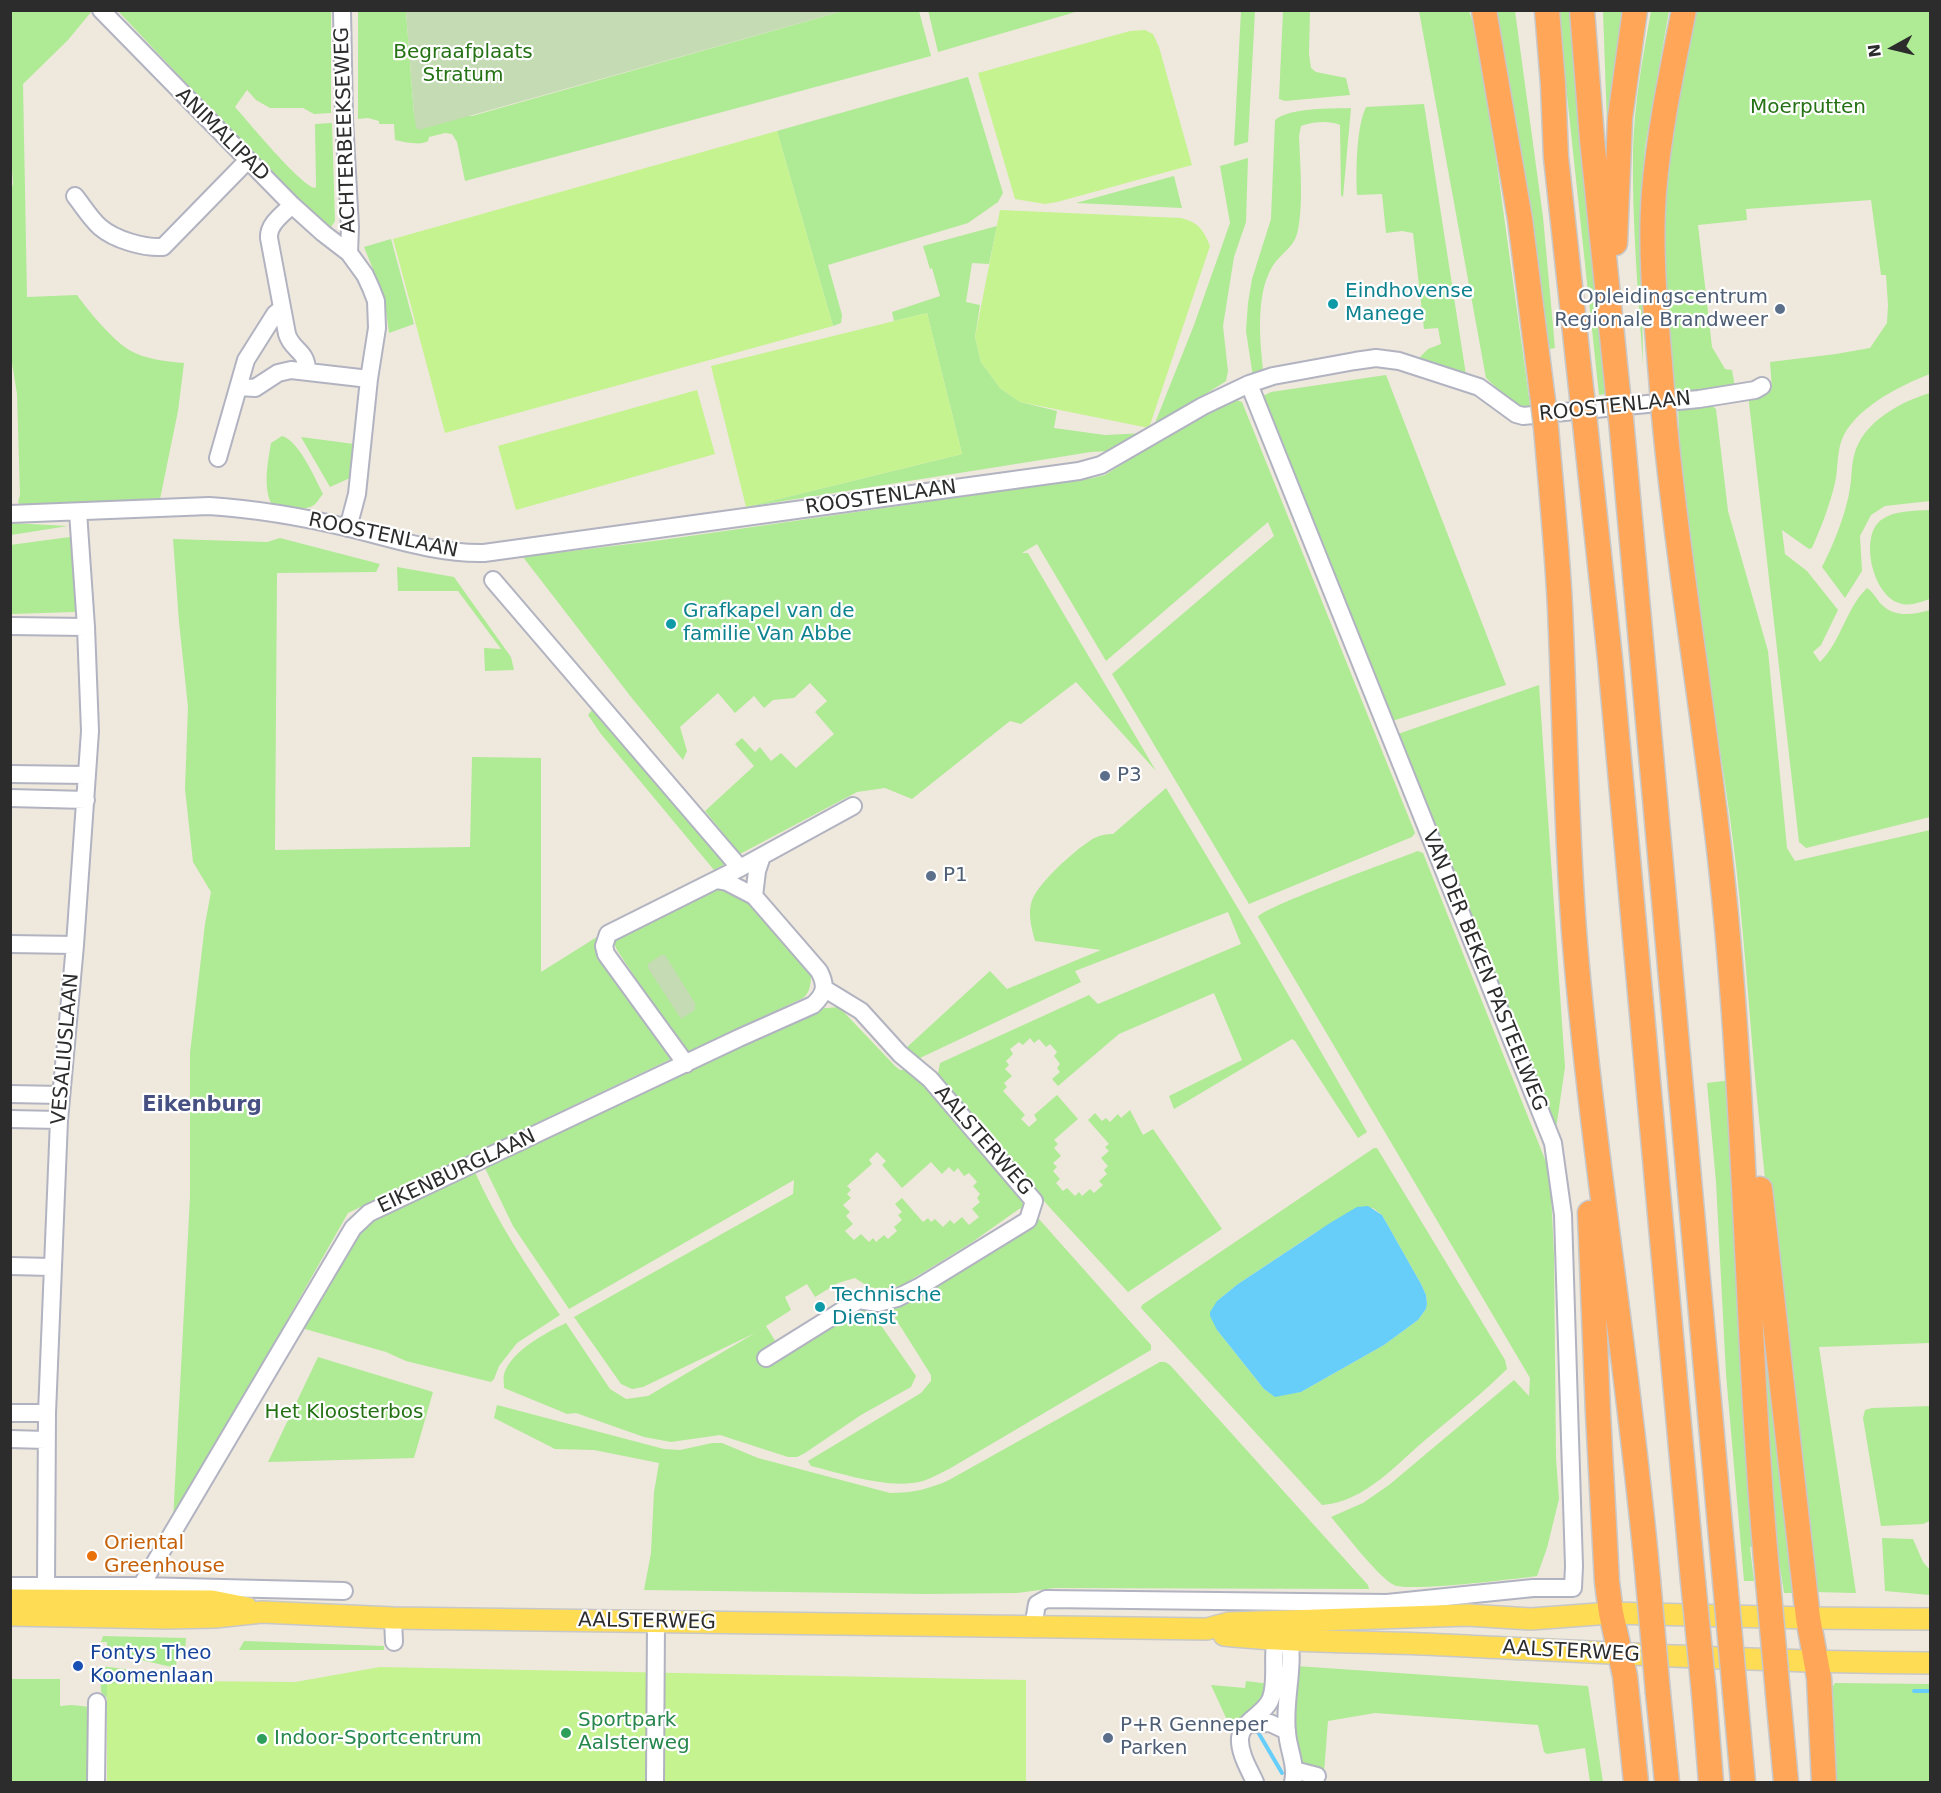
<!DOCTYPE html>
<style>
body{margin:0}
#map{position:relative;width:1941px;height:1793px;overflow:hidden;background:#efe8dd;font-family:"DejaVu Sans",sans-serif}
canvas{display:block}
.frame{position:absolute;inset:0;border:12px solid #2c2c2c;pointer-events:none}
.north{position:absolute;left:1863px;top:18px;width:60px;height:60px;-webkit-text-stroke:4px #fff;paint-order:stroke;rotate:262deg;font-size:16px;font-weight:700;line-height:24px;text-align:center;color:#2c2c2c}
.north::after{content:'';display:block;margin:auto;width:21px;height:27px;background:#2c2c2c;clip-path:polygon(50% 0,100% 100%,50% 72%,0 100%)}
</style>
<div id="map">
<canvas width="1941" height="1793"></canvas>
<div class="frame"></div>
<div class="north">N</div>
</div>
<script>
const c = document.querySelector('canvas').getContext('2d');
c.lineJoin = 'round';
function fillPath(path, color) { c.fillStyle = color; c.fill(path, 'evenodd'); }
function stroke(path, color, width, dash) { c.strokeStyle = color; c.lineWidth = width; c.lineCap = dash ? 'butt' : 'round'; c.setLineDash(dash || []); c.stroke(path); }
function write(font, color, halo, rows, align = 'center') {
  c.font = font + ' "DejaVu Sans",sans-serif'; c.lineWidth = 4.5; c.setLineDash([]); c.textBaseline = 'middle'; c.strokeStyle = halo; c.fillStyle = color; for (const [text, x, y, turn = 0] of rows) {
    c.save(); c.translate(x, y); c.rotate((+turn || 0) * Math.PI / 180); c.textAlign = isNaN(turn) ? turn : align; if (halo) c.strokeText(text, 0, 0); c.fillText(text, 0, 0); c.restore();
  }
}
const green = new Path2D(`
 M928 10H1079V11L938 52Z
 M10 11H92L68 40 23 84 27 297 77 295C90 313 111 338 129 350 144 359 168 362 184 363L178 411 160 499 81 504 20 505 18 502 20 495 17 394 10 350V193L13 184 10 135 12 100Z
 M118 11H331V113L314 114 303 108H270L256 100 247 90 235 107C250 124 298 182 314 188L316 187 315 124 332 123 335 221 331 227 326 228 320 225Z
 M358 11H406L414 115 472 116 843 11H919L931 56 465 181 457 142 452 134 445 133 429 137 428 141C422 146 404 142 395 140L394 124H379V121L368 118 358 119Z
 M1241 11H1255L1248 142 1234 146Z
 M1283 11H1310L1309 54 1311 68 1316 72 1346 78 1350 95 1285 101 1279 99Z
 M1419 11H1469L1480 42 1531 412 1516 406 1486 378Z
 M1492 11H1515L1543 217 1555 348 1544 350Z
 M1558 11H1574L1606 394 1599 395Z
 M1603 11H1625L1608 152Z
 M1651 11H1669L1645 147 1641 207 1643 365C1638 294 1632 222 1633 151 1634 104 1643 57 1651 11Z
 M1692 11H1930V374C1901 385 1852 409 1841 442 1837 455 1838 469 1835 483 1830 504 1821 528 1812 548L1809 549 1782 530 1785 554 1807 571 1838 610 1821 645 1813 652 1820 662C1841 642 1846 608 1867 588 1873 592 1876 598 1880 603 1894 618 1912 615 1930 610V817L1806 848 1799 842 1748 394 1772 389 1770 362 1836 354 1870 348 1887 323 1888 305 1886 275H1881L1871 200 1746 209 1747 220 1698 225 1712 347 1725 369 1732 370 1735 388 1676 395C1668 327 1662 261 1666 193 1669 131 1682 71 1692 11Z
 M968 77 1003 193 998 202 968 223 828 265 842 315 841 323 833 326 777 131Z
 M1424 104 1466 375 1418 359 1428 349 1441 344 1438 328 1424 329 1413 233 1402 231 1386 233 1382 194 1357 195C1356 172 1356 128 1366 107Z
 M1351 108 1343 197 1341 195 1340 125C1328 120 1313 122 1301 126L1299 136C1300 164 1304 208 1297 234 1293 248 1279 255 1272 267 1255 296 1260 344 1264 377H1253L1246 331 1248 303 1252 279 1271 219 1275 120C1291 107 1331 109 1351 108Z
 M1248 158 1246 222 1234 257 1223 326 1228 371 1226 381 1153 428 1194 325 1230 223 1220 166Z
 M1174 176 1182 208 1076 203Z
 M997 226 989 264 972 263 966 302 980 305 975 337 981 362 1000 388 1020 402 1057 411 1054 428 1105 435 1146 433 1109 451 1091 452 746 507 962 454 927 313 894 321 892 312 940 296 932 268 930 269 923 246Z
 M391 239 414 324 389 333 384 296 364 247Z
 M1386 375 1506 685 1389 722 1263 398V396L1271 392Z
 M1930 393V501L1885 506 1871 515 1860 536 1862 571 1845 598 1822 567C1834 543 1846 514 1850 488 1852 477 1851 467 1854 456 1862 422 1900 402 1930 393Z
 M1236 400 1242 402 1415 833 1412 837 1249 904 1112 674 1274 536 1268 522 1106 661 1037 544 1022 553H1028L1156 771 1076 682 1021 724 1010 721 912 799 885 788 857 792 740 854 705 811 754 766 735 744 742 738 755 752 760 747 771 761 781 753 796 768 834 734 815 712 827 701 810 683 794 698 773 700 764 708 754 696 735 713 718 693 680 727 687 751 683 760 631 697 523 557 662 540 1093 478 1105 475C1147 449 1189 418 1236 400Z
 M1708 403 1716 409 1728 511 1768 651 1787 848 1795 861 1930 830V1343L1819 1347 1856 1593 1815 1592 1805 1543C1789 1395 1771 1246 1757 1098 1750 1023 1745 949 1737 874 1720 719 1682 564 1678 407Z
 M282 436C299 441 315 478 323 494 320 497 317 503 314 505 303 513 282 506 271 503 263 486 268 461 271 443Z
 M301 437 354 444 350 478 330 487Z
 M1930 510V599C1920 602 1910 607 1899 603 1873 595 1859 537 1881 520 1895 510 1914 511 1930 510Z
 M11 523 68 526 11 535Z
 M70 537C73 557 82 594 75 612L11 614 10 545Z
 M280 538 380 564 376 572 277 573 275 850 470 847 472 757 541 758V972L600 935 612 970 671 1059 348 1213 173 1521 190 1196V1053L205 924 211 892 193 862 185 789 188 707 179 622 173 539 267 542Z
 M397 567 454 577 511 657 514 670 485 671 484 648 501 649 458 591H398Z
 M1539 685 1565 1067 1555 1136 1395 735Z
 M600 700 727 863 714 870 601 734 588 715Z
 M1166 788 1254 935 1367 1132 1358 1138 1295 1041 1292 1039 1174 1109 1169 1096 1242 1060 1214 993 1119 1034 1058 1086 1052 1079 1060 1072 1057 1068 1060 1064 1054 1056 1057 1052 1050 1044 1046 1047 1039 1039 1034 1043 1030 1038 1023 1045 1019 1042 1010 1049 1013 1054 1006 1061 1009 1065 1005 1069 1012 1076 1004 1083 1007 1087 1003 1091 1025 1115 1021 1119 1029 1127 1037 1120 1034 1115 1057 1095 1078 1119 1054 1140 1058 1144 1054 1148 1061 1156 1053 1163 1057 1167 1053 1171 1060 1179 1056 1183 1063 1191 1067 1188 1075 1196 1079 1192 1082 1196 1090 1189 1094 1193 1103 1185 1099 1181 1107 1174 1104 1170 1108 1166 1101 1158 1109 1151 1105 1147 1109 1144 1088 1120 1095 1113 1102 1121 1106 1118 1110 1122 1118 1114 1121 1118 1130 1110 1143 1135 1153 1129 1222 1229 1128 1292 1052 1210 937 1079 940 1063 1089 995 1098 1004 1241 944 1228 912 1075 971 1081 982 920 1058H914L905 1049 990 971 1007 989 1101 950 1035 941C1032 930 1028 916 1031 904 1034 886 1075 850 1091 840 1097 836 1105 834 1113 834Z
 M1418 851 1423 853 1550 1172 1554 1255 1556 1458 1559 1499 1547 1548 1537 1576C1515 1579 1408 1592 1394 1585 1379 1578 1343 1531 1331 1517L1363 1503 1389 1485 1514 1380 1529 1396 1530 1378 1258 917C1263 907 1397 859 1418 851Z
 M717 883 748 894 811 968C811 979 812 991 803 998L691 1051 684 1052 617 950 613 941Z
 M839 1007 895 1066 900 1070H911L1028 1207 1019 1209 971 1243 901 1286 882 1289 869 1287 855 1278 838 1283 815 1297 807 1284 785 1297 791 1310 766 1326 782 1352 860 1306 869 1308 916 1376 911 1387 861 1415 805 1453 797 1457H788L720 1435 671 1442 644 1437 576 1413 567 1414 560 1411 504 1388C504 1383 503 1378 504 1374 512 1350 546 1333 566 1323L610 1389 626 1399 648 1396 755 1333 643 1387 632 1389 621 1384 574 1317 793 1194 794 1180 569 1309 513 1226 484 1166 815 1009ZM877 1152 886 1161 882 1165 902 1188 931 1162 942 1174 949 1167 954 1172 958 1168 964 1176 969 1173 977 1182 973 1186 980 1194 977 1198 980 1202 972 1209 979 1217 969 1225 962 1217 954 1224 950 1220 943 1227 935 1219 931 1222 928 1218 923 1222 902 1198 895 1204 902 1212 898 1215 902 1220 894 1227 897 1231 888 1239 884 1235 876 1242 873 1238 869 1242 861 1234 854 1240 845 1231 853 1224 846 1216 850 1212 843 1205 851 1198 847 1194 851 1190 847 1186 872 1164 869 1160Z
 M1732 1080 1758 1546 1750 1547 1754 1581H1744L1726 1374 1716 1182 1707 1083Z
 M1374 1148H1377L1505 1360 1507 1369C1483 1393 1456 1414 1430 1436 1398 1462 1366 1502 1322 1505L1141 1308 1142 1305ZM1373 1208 1382 1215 1421 1284 1426 1295 1427 1304 1426 1309 1418 1320 1384 1345 1301 1392 1273 1395 1264 1389 1217 1330V1301L1238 1284 1316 1232Z
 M474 1170C497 1222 528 1268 560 1315L517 1343 499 1366 494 1379 491 1382 406 1361 386 1352 305 1329 303 1324 356 1234 374 1216Z
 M1756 1210 1795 1593H1784L1777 1548 1771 1482Z
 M1039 1219 1151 1345V1350L949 1469C940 1473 932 1478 923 1481 890 1490 844 1474 811 1466L808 1461 921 1393 931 1381V1375L892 1313 894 1305Z
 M318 1357 433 1392 414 1458 268 1462Z
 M1160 1362H1165L1170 1365 1368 1585 1369 1589 1055 1588 1017 1593 926 1594 644 1590 651 1553 654 1492 659 1463 594 1450 555 1449 494 1418 497 1405 664 1449 680 1450 712 1443H722L758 1458 890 1493C913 1493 929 1489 949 1480Z
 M1930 1406V1521L1923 1524 1881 1526 1863 1418 1865 1410 1872 1408Z
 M1882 1538 1913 1539 1923 1562 1930 1570V1595L1885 1591Z
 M103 1636 186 1638 185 1653H177L176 1668 119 1655 100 1653V1648H107V1642H101Z
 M244 1641 384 1646V1650H239Z
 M100 1666 125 1669 172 1681V1686L113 1698 106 1697 101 1692Z
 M1296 1666 1588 1686 1603 1782H1590L1585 1748 1547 1754 1544 1752 1538 1725 1375 1713 1328 1721 1324 1772 1299 1765 1291 1746Z
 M11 1679H60V1706L72 1705 90 1707 89 1782H11Z
 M1246 1681 1270 1684 1269 1693 1246 1719 1227 1720 1211 1685 1245 1688Z
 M1835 1683 1930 1684V1782H1835L1831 1689Z`);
const cemetery = new Path2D(`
 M406 11V10L843 11 419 130 416 127 414 115Z
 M661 955H665L695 1003V1010L681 1019 648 968V964Z`);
const pitch = new Path2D(`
 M1145 30 1153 34 1159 47 1192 165 1057 202 1045 204 1015 199 978 73 1130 31Z
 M777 131 833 326 445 433 393 239Z
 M1000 210 1181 218C1199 223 1203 229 1210 246L1149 428 1020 402 1000 388 981 362 975 337Z
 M927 313 962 454 746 507 711 366Z
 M697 390 715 454 516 510 498 446Z
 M380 1667 1026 1680V1782H107V1684L176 1681 295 1682Z`);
const water = new Path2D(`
 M1368 1206 1382 1215 1421 1284 1426 1295 1427 1304 1426 1309 1418 1320 1384 1345 1301 1392 1275 1397 1264 1389 1217 1330 1210 1316V1312L1217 1301 1238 1284 1330 1223 1357 1207Z`);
const stream = new Path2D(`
 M1914 1691H1930
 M1258 1732 1282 1773`);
const minor = new Path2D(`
 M101 10 292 205 323 233 349 253
 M342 10 344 119 350 227 349 253 365 275 371 288 376 301 377 328 369 379 357 494 348 528
 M75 196C83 206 90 218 100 227 115 240 144 248 163 247L247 161
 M292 205C283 214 268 224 269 238L287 334C292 351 307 350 307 371
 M239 387 255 388 278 373 291 370 369 379
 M218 458 246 360 275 314 282 308
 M10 514 209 506C256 509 303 517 349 528 394 539 438 554 484 553L1079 471 1101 465 1203 406 1249 384 1273 376 1355 361 1376 358 1399 361 1479 387 1516 414 1523 416 1699 399 1755 390 1762 386
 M493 580 740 868
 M10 626 86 627
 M10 774 87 775
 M10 798 86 800
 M754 896 757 871 762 856
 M10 944 75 945
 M686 1064 606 954 604 946 608 934 740 868 853 806
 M10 1094 61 1095
 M10 1119 59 1120
 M10 1266 51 1267
 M766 1358 859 1300 878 1303 897 1298 919 1287 1028 1220 1034 1201 930 1079 900 1054 861 1011 825 989
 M10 1413H47
 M10 1439 46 1440
 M10 1586H141L344 1591
 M46 1586 47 1413 59 1120 75 945 90 731 86 627 78 512
 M139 1613 141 1586 353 1228 369 1213 739 1038 813 1005C825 994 827 986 819 971L754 896 727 882 716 880
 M393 1618 394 1642
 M1033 1627 1037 1604 1046 1599 1387 1603 1533 1588H1573L1574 1566 1563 1215 1553 1143 1249 384
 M1287 1629C1297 1663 1283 1698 1287 1732 1288 1749 1297 1765 1293 1782
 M1248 1724 1270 1723 1287 1731
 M1294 1770 1317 1776
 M96 1782 97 1702
 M655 1782 656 1622
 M1255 1782C1249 1769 1239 1753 1240 1738 1242 1720 1266 1714 1271 1698 1279 1675 1268 1649 1281 1629`);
const major = new Path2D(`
 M10 1600 212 1601 247 1608
 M10 1615 166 1618 215 1617 262 1612 393 1618 1207 1629 1229 1623 1467 1615 1531 1619 1611 1613 1808 1618 1930 1619
 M1224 1635C1297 1643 1372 1641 1446 1645 1607 1653 1769 1662 1930 1663`);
const highway = new Path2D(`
 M1484 10 1520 219 1543 401
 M1547 10 1553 84 1556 157 1582 397
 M1582 10 1592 139 1618 394
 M1615 243 1620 118 1635 10
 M1662 389C1657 324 1649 257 1654 192 1659 131 1672 70 1684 10
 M1664 415C1678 569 1706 722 1722 876 1747 1111 1746 1347 1768 1582
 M1621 419 1725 1581
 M1585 423 1610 659 1693 1581
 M1546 427C1551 487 1557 547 1560 607 1565 719 1566 832 1575 944 1593 1157 1629 1367 1648 1580
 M1760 1189 1808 1618 1819 1678 1824 1782
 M1590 1213 1598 1413 1607 1582 1611 1613 1625 1676 1636 1782
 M1658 1693 1667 1782
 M1704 1693 1711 1782
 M1735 1693 1743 1782
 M1778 1694 1786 1782`);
const highwayBridge = new Path2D(`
 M1662 389 1664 415
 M1618 394 1621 419
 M1582 397 1585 423
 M1543 401 1546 427
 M1648 1580 1658 1693
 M1693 1581 1704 1693
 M1725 1581 1735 1693
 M1768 1582 1778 1694`);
const markers = [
 [1333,304,6,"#0f9aa8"],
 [1780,309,6,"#5c6f8a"],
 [671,624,6,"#0f9aa8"],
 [1105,776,6,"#5c6f8a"],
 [931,876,6,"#5c6f8a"],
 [820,1307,6,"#0f9aa8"],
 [92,1556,6,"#e8710a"],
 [78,1666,6,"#1a4fb4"],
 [566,1733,6,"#2e9e5b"],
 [1108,1738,6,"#5c6f8a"],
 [262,1739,6,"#2e9e5b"]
];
const parkNames = [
 ["Begraafplaats",463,53],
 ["Stratum",463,76],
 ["Moerputten",1808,108],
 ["Het Kloosterbos",344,1413]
];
const streetNames = [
 ["ACHTERBEEKSEWEG",346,130,-92],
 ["ANIMALIPAD",222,135,45],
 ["ROOSTENLAAN",1615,407,-6],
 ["ROOSTENLAAN",881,498,-8],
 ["ROOSTENLAAN",383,536,12],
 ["VAN DER BEKEN PASTEELWEG",1484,971,68],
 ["VESALIUSLAAN",66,1049,-85],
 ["AALSTERWEG",983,1141,49],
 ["EIKENBURGLAAN",457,1172,-25],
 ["AALSTERWEG",647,1622,1],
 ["AALSTERWEG",1571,1652,3]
];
const cultureNames = [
 ["Eindhovense",1345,292],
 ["Manege",1345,315],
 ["Grafkapel van de",683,612],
 ["familie Van Abbe",683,635],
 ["Technische",832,1296],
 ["Dienst",832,1319]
];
const serviceNames = [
 ["Opleidingscentrum",1768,298,"right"],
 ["Regionale Brandweer",1768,321,"right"],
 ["P3",1117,776],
 ["P1",943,876],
 ["P+R Genneper",1120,1726],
 ["Parken",1120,1749]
];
const foodNames = [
 ["Oriental",104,1544],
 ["Greenhouse",104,1567]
];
const transitNames = [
 ["Fontys Theo",90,1654],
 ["Koomenlaan",90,1677]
];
const leisureNames = [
 ["Sportpark",578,1721],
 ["Aalsterweg",578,1744],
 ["Indoor-Sportcentrum",274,1739]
];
const neighbourhoodNames = [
 ["Eikenburg",202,1106]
];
fillPath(green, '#afea95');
fillPath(cemetery, '#c5dbb3');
fillPath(pitch, '#c5f390');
fillPath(water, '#67cefa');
stroke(stream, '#67cefa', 4);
stroke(minor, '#b1b3c1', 20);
stroke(major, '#c8c8c8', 24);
stroke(highway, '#c8c8c8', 27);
stroke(minor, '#fff', 16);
stroke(major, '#fedc53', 21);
stroke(highway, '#ffa658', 24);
stroke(highwayBridge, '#c8c8c8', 27, []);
stroke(highwayBridge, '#ffa658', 24);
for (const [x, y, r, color] of markers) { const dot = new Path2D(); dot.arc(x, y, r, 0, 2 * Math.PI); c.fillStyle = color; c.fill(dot); stroke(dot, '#fff', 2); }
write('20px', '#247213', '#fff', parkNames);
write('20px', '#2c2c2c', '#fff', streetNames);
write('20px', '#0d838f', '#fff', cultureNames, 'left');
write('20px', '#4e5e75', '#fff', serviceNames, 'left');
write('20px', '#c56008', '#fff', foodNames, 'left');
write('20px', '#164399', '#fff', transitNames, 'left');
write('20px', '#27864d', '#fff', leisureNames, 'left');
write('bold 21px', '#475082', '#fff', neighbourhoodNames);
</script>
